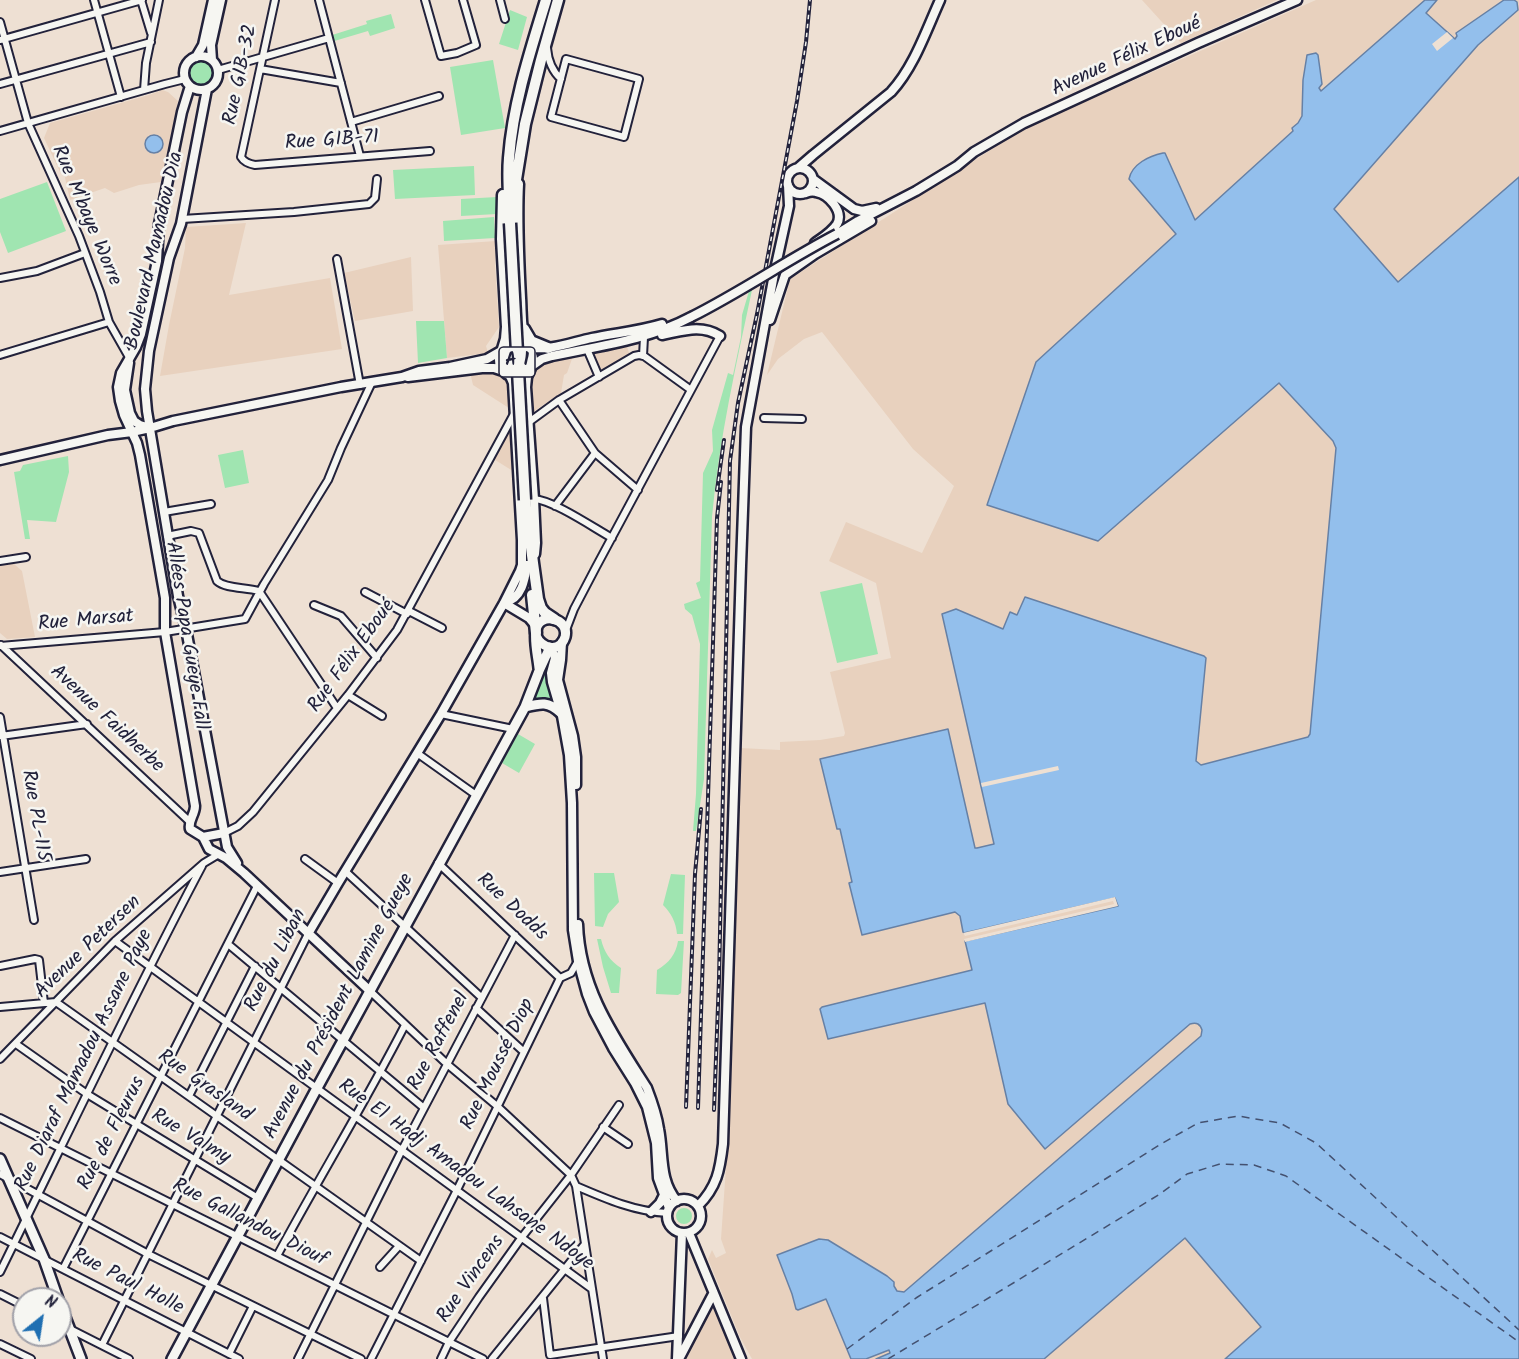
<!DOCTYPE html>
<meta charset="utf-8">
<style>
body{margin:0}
#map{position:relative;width:1519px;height:1359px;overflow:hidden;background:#eee0d3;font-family:Kalam,sans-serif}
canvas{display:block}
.north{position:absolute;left:12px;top:1287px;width:60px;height:60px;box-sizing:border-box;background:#f6f6f2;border:2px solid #a1a1a9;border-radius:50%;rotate:30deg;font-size:16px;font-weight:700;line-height:24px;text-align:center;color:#22223b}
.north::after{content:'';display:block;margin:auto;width:21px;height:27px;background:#1f6fb2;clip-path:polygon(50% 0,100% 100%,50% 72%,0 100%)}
</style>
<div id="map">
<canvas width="1519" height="1359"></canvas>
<div class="north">N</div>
</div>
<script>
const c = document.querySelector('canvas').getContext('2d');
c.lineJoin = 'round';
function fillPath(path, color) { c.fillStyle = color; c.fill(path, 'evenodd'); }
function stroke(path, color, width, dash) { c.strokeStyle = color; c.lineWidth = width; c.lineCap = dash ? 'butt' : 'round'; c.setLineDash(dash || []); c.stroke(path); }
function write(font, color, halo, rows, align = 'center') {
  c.font = font + ' Kalam,sans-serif'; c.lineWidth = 5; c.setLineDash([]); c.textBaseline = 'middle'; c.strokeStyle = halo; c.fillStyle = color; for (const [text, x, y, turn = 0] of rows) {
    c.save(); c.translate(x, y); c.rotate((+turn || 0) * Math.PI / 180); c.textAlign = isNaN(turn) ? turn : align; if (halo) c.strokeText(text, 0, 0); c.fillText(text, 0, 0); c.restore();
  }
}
const built = new Path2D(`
 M1142 0H1277L1181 43Z
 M1316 0H1519V1359H752L740 1337 708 1259 712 1250 716 1258 726 1253 721 1239 727 1153 740 748 780 750V742L820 740 844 736 845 733 830 672 891 658 876 583 829 561 846 522 922 553 954 486 913 449 822 332 804 339 778 359 767 375 790 279 1003 142 1030 126Z
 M162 90 168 92 178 101 161 182 139 185 114 193 105 188 70 200 64 173 61 174 44 138 50 123 149 95Z
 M246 223 229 295 330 278 342 349 160 376 169 325 185 248 186 227Z
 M496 241 495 264 499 327 486 346 488 353 447 358 438 245Z
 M411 257 413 311 355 321 344 273Z
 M626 343 630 356 595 375 585 352Z
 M573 356 567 373 564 375 561 393 533 412 530 384 534 372 541 364 548 361Z
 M493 371 501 373 509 381 512 410 473 385 470 372Z
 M513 420 516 473 492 458Z
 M13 563 22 571 35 637 7 639 0 633V565Z
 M713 1301 737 1359H683Z`);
const green = new Path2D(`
 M510 10 527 17 518 50 499 44Z
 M391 14 395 28 370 36 368 31 331 42 329 36 367 24 366 21Z
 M186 73a15 15 0 1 1 30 0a15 15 0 1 1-30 0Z
 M493 60 505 128 461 135 450 67Z
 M474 166 475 195 395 199 393 170Z
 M47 182 66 231 8 253 0 232V199Z
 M497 197V214L461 216V199Z
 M494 217 495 238 444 241 443 221Z
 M752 290C736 365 719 440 712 517L704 779 696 831H693L696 794 700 644 692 615 685 609 684 604 701 598 696 583 700 581 703 473 713 451 712 430 728 373 733 375 741 337 742 315 749 291Z
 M416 321H444L447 358 418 363Z
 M243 450 249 483 225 488 218 455Z
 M68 456 69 472 56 522 27 520 30 539H25L14 472 20 471 23 465Z
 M862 583 878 654 837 663 820 592Z
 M549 654 551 657 548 682 554 704 532 702Z
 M518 734 535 744 519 773 502 763Z
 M594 873H614L619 902 608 914 603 927 595 926Z
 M671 874 685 875 683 934H677C676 922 671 913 663 905Z
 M597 939H601C604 952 610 961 621 968L619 993H611L603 967Z
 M678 941H684L681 993 678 995 656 994 657 970C669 963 676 954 678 941Z
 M676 1216a8 8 0 1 1 16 0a8 8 0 1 1-16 0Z`);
const water = new Path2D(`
 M1425 0H1437L1426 13 1455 39 1457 36 1456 33 1504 0H1514L1517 2 1518 10 1478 45 1334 209 1398 282 1519 177V1359H1225L1261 1327 1185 1238 1044 1359H876L890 1353 889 1350 866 1359H851L826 1299 798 1310 796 1309 792 1294 777 1255 819 1239 828 1240 887 1276 894 1282V1286L897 1291 904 1292 1201 1036 1202 1030C1200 1024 1197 1022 1190 1024L1045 1149 1008 1104 985 1003 828 1039 820 1009 822 1007 972 970 965 941 1118 906 1115 898 964 933 963 932 960 916 955 912 862 935 849 883 852 882 840 829H837L820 759 948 729 975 848H977L994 844 942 614 956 609 1003 629 1010 612 1017 615 1025 597 1204 656 1206 658 1196 761 1201 765 1308 737 1310 734 1336 448 1333 441 1279 383 1098 541 987 505 1036 362 1176 234 1129 179C1132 164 1149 156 1163 153H1165L1195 220 1293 131 1292 128 1298 123 1302 116 1303 80 1307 55 1316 53 1318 55 1322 84 1319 88 1321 91Z
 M145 144a9 9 0 1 1 18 0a9 9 0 1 1-18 0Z`);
const pier = new Path2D(`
 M1447 32 1453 38 1437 51 1432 44Z
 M1058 766 1059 770 982 787 981 783Z
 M1115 897 1118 906 965 942 964 939 1114 904 1113 901 965 936 963 933Z`);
const ferry = new Path2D(`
 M847 1349 916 1298 1161 1144 1198 1123 1238 1116 1280 1123 1316 1143 1519 1330
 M888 1359 1160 1194 1187 1174 1220 1164 1254 1165 1286 1176 1519 1342`);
const street = new Path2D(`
 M94 0 121 97
 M141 0 151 33
 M275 0 241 157C244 162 249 164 255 165L430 151
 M319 0 360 156
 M425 0 441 56 457 53 476 45 463 0
 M500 0 505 19
 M0 22 28 123 79 236 100 292 109 322 130 359
 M0 40 142 0
 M547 48C548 60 552 71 561 79
 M566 59 639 79 624 137 551 117Z
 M260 69 341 83
 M218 70 329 38
 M0 84 151 42
 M144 90 146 63 159 0
 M351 122 439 96
 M0 131 165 84 185 79
 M182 219 294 212 369 204 375 198 377 179
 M337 259 360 385
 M0 278 37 271 85 253
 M587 349 599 377
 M0 355 109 322
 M643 356 644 337
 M559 400 595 453 638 490
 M764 418 802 419
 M529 422 559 400 634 356 639 355 644 356 691 390
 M534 499C553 500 594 528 612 538
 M555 506 595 453
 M164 512 211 504
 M167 536 191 531 199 533 217 581C226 589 246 587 259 591L337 708
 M0 561 26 557
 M365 592 407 614
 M314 605 341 616 377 658
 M409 611 442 628
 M566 630 574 609 596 567 720 336
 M1 645 189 821
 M0 646 165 632 245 619 264 584 328 480 341 448 372 382
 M348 695 382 716
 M441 714 513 729
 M0 717 34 920
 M1 736 87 724
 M417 753 476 795
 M224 833 238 826 253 812 348 695 397 630 514 414
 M305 859 338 883
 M438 863 560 978
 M345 871 482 998
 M0 872 86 859
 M115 941 592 1289
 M228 944 424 1108
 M0 966 35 959 39 960 44 1003
 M560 978 571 973 578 961
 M370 991 447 1064 497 1106 571 1175 576 1186 603 1359
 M0 1007 56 1002 421 1261
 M476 1008 524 1052
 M16 1044 87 1094 258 1198
 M0 1059 115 941 204 863 219 854
 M189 1096 255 966
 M0 1118 483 1359
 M603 1127 628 1144
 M0 1174 148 1254 361 1359
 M576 1186C606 1199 636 1212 668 1213
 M0 1237 239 1359
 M277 1256C319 1178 365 1103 405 1025
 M380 1267 399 1246
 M63 1269 257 886
 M0 1272C67 1136 131 1000 202 866
 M0 1294 24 1306
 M543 1298 550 1355
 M60 1324 129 1359
 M0 1344 31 1359
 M102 1345 308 934
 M229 1354 253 1306
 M550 1355 679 1336
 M298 1359 402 1150 515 935
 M371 1359 457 1190 560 978
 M441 1359 449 1342 479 1297 522 1237 571 1175 619 1105
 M492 1359 585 1244`);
const secondary = new Path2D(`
 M184 73a17 17 0 1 1 34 0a17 17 0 1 1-34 0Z
 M196 57 203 45 213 0
 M212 60 211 45 221 0
 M190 86 182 112 159 224 157 261 141 334 136 347 121 373 118 387 120 401 124 415 137 443 140 455 165 598V632L195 806C195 815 188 820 190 829L203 837 209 849 226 858 244 873 370 991
 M207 89 181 224 169 258 149 351 145 389 147 411 178 596 186 629 227 847 237 863
 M787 181a13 13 0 1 1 26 0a13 13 0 1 1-26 0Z
 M798 168 813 155 891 92C914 67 926 31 940 0
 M813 179 854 209 862 211 876 208
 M806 193C808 192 813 191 816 192 829 194 844 212 837 224 832 232 822 238 815 243
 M837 234 858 221 916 191 957 166 974 152 1024 123 1198 43 1297 0
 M770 320 785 275 815 254 871 221
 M662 335C683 331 701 324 720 336
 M499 360a17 17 0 1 1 34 0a17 17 0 1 1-34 0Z
 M527 347C548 352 572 342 592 338 616 333 639 331 662 324
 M129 363 125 390 130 413 134 421 140 425 147 427
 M532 366 542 359 552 356C599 346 648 340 691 317
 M531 368 527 377 526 387 534 499 536 543 535 554
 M408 377 482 368H494L503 371
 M0 460 108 435 132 432 150 428 173 421 341 387 402 377 419 371 450 367 487 359 501 351
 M505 602C522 599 525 579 527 565
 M504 603 529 618 534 624
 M562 642 561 660 558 680 573 736 576 757V785
 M551 647 555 658 551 673 552 682 562 716 569 755 572 803 573 930 578 961 587 994 594 1012 613 1048 635 1083 647 1107 656 1143 658 1178 669 1208
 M203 837 224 833
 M578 924C580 988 614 1036 647 1088 652 1101 657 1115 659 1129 664 1154 659 1180 677 1201
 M308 934 338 883 441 714 504 603 520 571 522 565V540L513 383 510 376
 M667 1216a17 17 0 1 1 34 0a17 17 0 1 1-34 0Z
 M698 1206C717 1187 720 1170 723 1144L741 566 746 427 774 274 789 206 788 185
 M651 1212 660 1203 664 1195
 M689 1233 741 1359
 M677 1359 682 1233
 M679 1359 713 1294`);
const primary = new Path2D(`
 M536 636C542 649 560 653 565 637 570 618 539 611 536 630 534 642 538 657 539 668
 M525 707C541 703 548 701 561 713
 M0 1159 44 1259 58 1299
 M60 1304 81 1359
 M172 1359 317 1088 525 707 539 671 550 647`);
const highway = new Path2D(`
 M518 184C516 222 518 260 520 298 521 314 520 330 525 345
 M514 192 525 124 541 60 558 0
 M510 223C510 202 507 180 509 158 513 104 530 52 546 0
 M524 329 531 341 548 348
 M503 349 506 339 507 327 502 239 503 195
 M525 500 533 563 538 599 541 608 545 613 554 619
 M532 595 536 633`);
const rail = new Path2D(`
 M717 490 724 440
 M686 1107 695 874 701 809
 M698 1108 717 518 721 482
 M714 1110 719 979 730 461 738 403 757 314 797 101 806 42 810 0`);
const secondaryBridge = new Path2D(`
 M691 317C741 292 787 260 837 234`);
const highwayBridge = new Path2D(`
 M510 223 525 500`);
const shields = [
 [517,362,36]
];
const shieldNames = [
 ["A 1",517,362]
];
const streetNames = [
 ["Avenue Félix Eboué",1127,58,-25],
 ["Rue GIB-32",242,75,-78],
 ["Rue GIB-71",332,142,-4],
 ["Rue M'baye Worre",85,216,67],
 ["Boulevard Mamadou Dia",156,251,-77],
 ["Rue Marsat",86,622,-5],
 ["Allées Papa Gueye Fall",185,636,81],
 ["Rue Félix Eboué",353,657,-54],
 ["Avenue Faidherbe",106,720,43],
 ["Rue PL-115",34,816,80],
 ["Rue Dodds",511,908,43],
 ["Avenue Petersen",89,948,-44],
 ["Rue du Liban",277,961,-63],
 ["Avenue du Président Lamine Gueye",340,1007,-62],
 ["Rue Raffenel",440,1042,-62],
 ["Rue Diaraf Mamadou Assane Paye",85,1061,-64],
 ["Rue Moussé Diop",499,1065,-64],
 ["Rue Grasland",204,1087,35],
 ["Rue de Fleurus",113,1134,-63],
 ["Rue Valmy",190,1138,31],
 ["Rue El Hadj Amadou Lahsane Ndoye",465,1176,36],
 ["Rue Gallandou Diouf",249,1224,27],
 ["Rue Vincens",472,1280,-55],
 ["Rue Paul Holle",127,1283,27]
];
fillPath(built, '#e8d1be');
fillPath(green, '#a0e5b1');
fillPath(water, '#93bfec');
stroke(water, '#6680a5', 1.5);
fillPath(pier, '#eee0d3');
stroke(ferry, '#445170', 1.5, [8, 6]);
stroke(street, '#22223b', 10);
stroke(secondary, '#22223b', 13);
stroke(primary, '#22223b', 14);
stroke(highway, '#22223b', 15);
stroke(street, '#f6f6f2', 6);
stroke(secondary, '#f6f6f2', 8);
stroke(primary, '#f6f6f2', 9);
stroke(highway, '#f6f6f2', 10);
stroke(rail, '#22223b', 4);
stroke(rail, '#f6f6f2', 1.5, [4.5]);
stroke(secondaryBridge, '#22223b', 13, []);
stroke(highwayBridge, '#22223b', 15, []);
stroke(secondaryBridge, '#f6f6f2', 8);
stroke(highwayBridge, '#f6f6f2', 10);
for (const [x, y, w] of shields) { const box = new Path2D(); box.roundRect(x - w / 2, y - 15, w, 30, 4.5); c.fillStyle = '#f6f6f2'; c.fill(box); stroke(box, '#22223b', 1.5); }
write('bold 18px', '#22223b', null, shieldNames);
write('20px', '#22223b', '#f6f6f2', streetNames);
</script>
